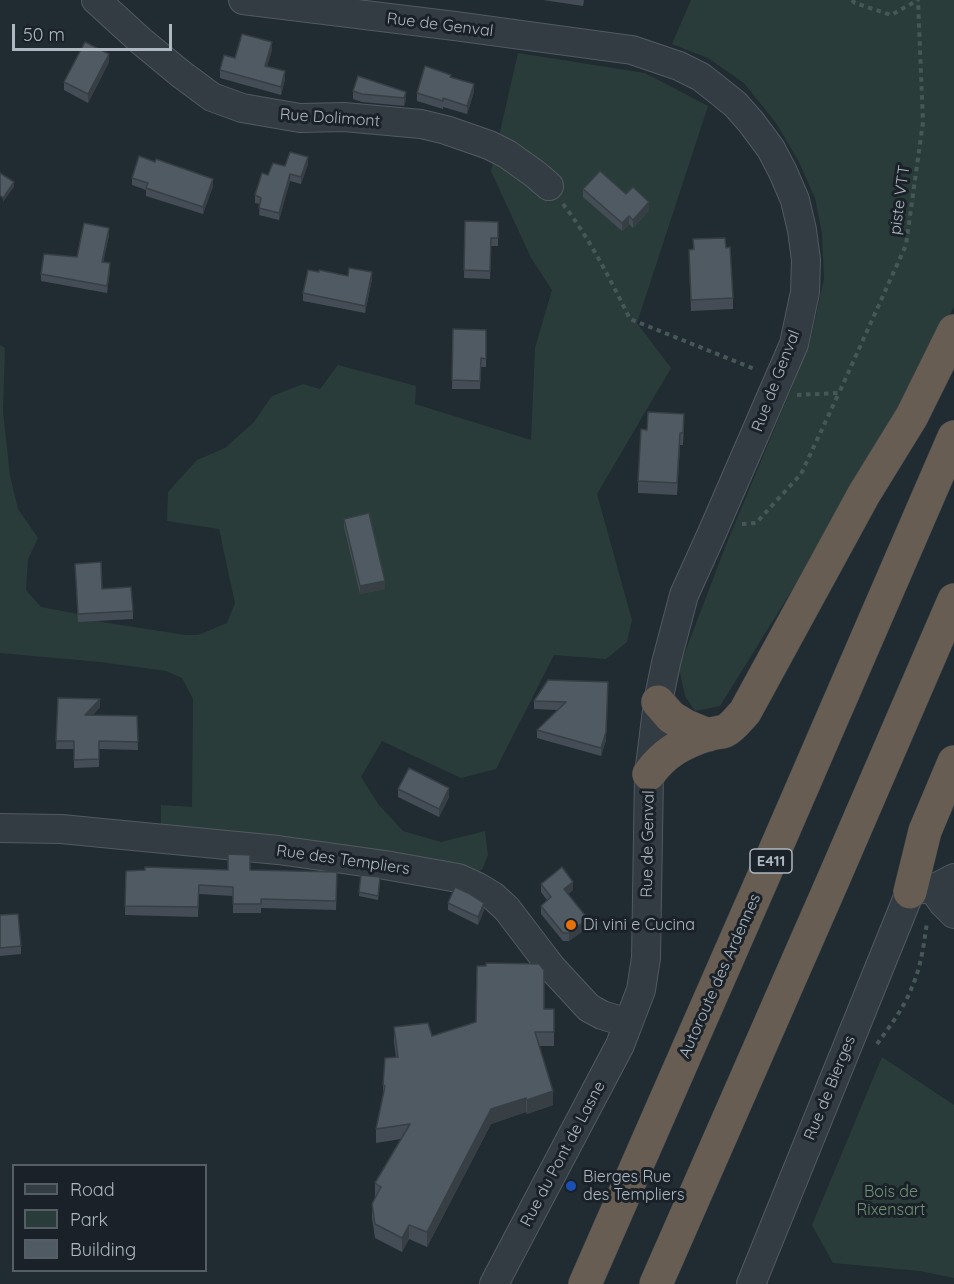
<!DOCTYPE html>
<style>
body{margin:0}
#map{position:relative;width:954px;height:1284px;overflow:hidden;background:#212b32;font-family:Quicksand,sans-serif}
canvas{display:block}
.legend{position:absolute;left:12px;top:1164px;width:195px;height:108px;box-sizing:border-box;background:#1a2128;border:2px solid #555d65;margin:0;padding:8px 10px;list-style:none;font-size:18px;color:#aeb8c0}
.legend li{display:flex;align-items:center;gap:12px;height:30px}
.legend b{width:30px;border:2px solid #555d65}
.scale{position:absolute;left:12px;top:24px;width:160px;height:27px;box-sizing:border-box;border:3px solid #aeb8c0;border-top:0;padding-left:8px;font-size:18px;line-height:21px;white-space:nowrap;color:#aeb8c0;-webkit-text-stroke:4px #1a2128;paint-order:stroke}
</style>
<div id="map">
<canvas width="954" height="1284"></canvas>
<ul class="legend">
<li><b style="height:8px;background:#343c43"></b>Road</li>
<li><b style="height:16px;background:#2a3c39"></b>Park</li>
<li><b style="height:16px;background:#4f5a63"></b>Building</li>
</ul>
<div class="scale">50 m</div>
</div>
<script>
const c = document.querySelector('canvas').getContext('2d');
c.lineJoin = 'round';
function fillPath(path, color) { c.fillStyle = color; c.fill(path, 'evenodd'); }
function stroke(path, color, width, dash) { c.strokeStyle = color; c.lineWidth = width; c.lineCap = dash ? 'butt' : 'round'; c.setLineDash(dash || []); c.stroke(path); }
function write(font, color, halo, rows, align = 'center') {
  c.font = font + ' Quicksand,sans-serif'; c.lineWidth = 6; c.setLineDash([]); c.textBaseline = 'middle'; c.strokeStyle = halo; c.fillStyle = color; for (const [text, x, y, turn = 0] of rows) {
    c.save(); c.translate(x, y); c.rotate((+turn || 0) * Math.PI / 180); c.textAlign = isNaN(turn) ? turn : align; if (halo) c.strokeText(text, 0, 0); c.fillText(text, 0, 0); c.restore();
  }
}
const green = new Path2D(`
 M691 0H954V306L909 402 720 706 695 711 685 696 679 668 726 545 809 346 824 279 822 233 815 198 799 162 776 123 744 83 708 58 672 44Z
 M518 53 645 73 708 106 637 323 671 368 597 494 632 620 627 642 606 659 554 655 496 769 461 778 382 741 361 777 379 805 403 831 441 842 485 831 488 855 482 870 474 872 161 829V805L192 807 193 699 182 678 166 671 100 662 0 653V345L5 348 3 411 10 476 18 509 38 538 28 559 26 590 41 607 73 613 102 622 185 635H198L227 623 235 603 219 529 167 521 168 492 197 460 225 448 254 422 272 396 303 384 320 389 338 365 416 386 415 404 531 440 535 348 552 290 531 258 491 171Z
 M882 1057 954 1105V1278L920 1271 833 1263 812 1225Z`);
const path = new Path2D(`
 M852 0 855 3 891 15 918 0
 M563 204C590 239 610 279 630 319L757 370
 M797 395 839 393 906 245 923 122 918 0
 M742 524 756 523 801 474 839 393
 M877 1044C890 1026 904 1008 912 987 921 967 924 944 927 922`);
const minor = new Path2D(`
 M96 0 141 41 181 74 212 97 242 108 300 118 344 117 421 124 446 130 489 145 507 154 535 174 549 186
 M243 0 455 26 632 50 679 66 701 77 720 92 735 104 751 122 771 149 783 172 795 200 802 230 806 260 805 292 794 344 712 533 684 595 666 663 658 702 649 774 646 958 641 990 620 1045 494 1284
 M0 828 61 829 278 850 385 865 458 878 478 887 493 896 507 909 552 968 589 1008 602 1015 628 1023
 M933 889 943 903 954 914
 M751 1284 910 892 921 889H933L954 878`);
const highway = new Path2D(`
 M658 702 671 717 686 726 708 735
 M649 774C664 753 682 743 706 735 712 733 719 733 725 731 733 727 739 718 745 712L864 494 912 416 954 331
 M910 892 925 831 954 762
 M585 1284 776 848 954 437
 M656 1284 834 878 954 600`);
const wall = new Path2D(`
 M543 0H584L583 6Z
 M272 50 267 66 285 79 281 95 220 78V70L235 58Z
 M109 62 88 103 64 90V82Z
 M451 77 474 92 467 114 443 107V109L417 101V93Z
 M353 91 406 92V100L404 106 362 102 353 99Z
 M308 164 301 184 290 181 279 220 259 215 260 204 255 203V195L268 175 285 166Z
 M132 178 213 186 203 214 146 196V190L132 185Z
 M583 189 626 194 649 210 633 228 629 224 622 231 583 197Z
 M465 221 498 222V246H491L490 279 464 278Z
 M109 235 103 262 110 270 107 293 41 281V274L77 257Z
 M693 239 726 248 733 298V309L691 311 689 261 693 249Z
 M348 276 372 279 365 313 303 301V293Z
 M453 329 486 330V367H481L480 389H452Z
 M684 426 683 445H680L677 495 638 493V481L647 430Z
 M344 519 385 589 360 594 344 527Z
 M75 564 102 589 133 611V619L78 622Z
 M548 680 606 740 601 756 537 738V730L557 710 534 709V701Z
 M58 698 100 707 92 716H137L138 750 99 749V767L74 768V749H56Z
 M398 789 449 797 439 817 398 797Z
 M228 870 337 872 336 910 261 908V913H233V896L199 894 198 917 125 915 126 871Z
 M361 875 380 881 378 900 359 896Z
 M541 884 573 890 568 894 588 927 569 941H563L541 914V906L547 900 541 892Z
 M448 903 484 910 478 925 448 910Z
 M0 915 21 946V954L0 956Z
 M544 1009H554V1046H539L553 1105 527 1114 526 1112 491 1124 427 1247 409 1239 402 1252 375 1238 372 1218V1204L375 1197V1183L401 1139 376 1143V1129L383 1099V1085L396 1057 394 1042V1027L432 1036Z`);
const shadedWall = new Path2D(`
 M272 42V50L265 74V66Z
 M109 54V62L88 103V94Z
 M285 71V79L281 95V87Z
 M474 84V92L467 114V106Z
 M406 92V100L404 106V98Z
 M308 157V164L301 184V177Z
 M290 174V181L279 220V213Z
 M213 179V186L203 214V207Z
 M14 182V187L3 202V198Z
 M649 202V210L633 228V220Z
 M629 216V224L622 231V223Z
 M109 228V235L102 269V262Z
 M110 263V270L107 293V286Z
 M372 272V279L365 313V306Z
 M680 433V445L677 495V483Z
 M385 581V589L360 594V586Z
 M608 691 606 740 601 756V748Z
 M100 699V707L85 724V715Z
 M449 788V797L439 817V809Z
 M573 882V890L564 897V889Z
 M484 903V910L478 925V917Z
 M588 919V927L569 941V933Z
 M553 1091V1105L527 1114V1100Z
 M526 1098V1112L491 1124 427 1247V1232L491 1109Z
 M409 1225V1239L402 1252V1238Z`);
const building = new Path2D(`
 M242 34 272 42 265 66 285 71 281 87 220 70 224 55 235 58Z
 M85 42 109 54 88 94 64 82Z
 M425 66 451 75 450 77 474 84 467 106 443 98V101L417 93Z
 M358 76 406 92 404 98 362 94 353 91Z
 M290 152 308 157 301 177 290 174 279 213 259 208 261 198 255 195 262 173 268 175 273 163 285 166Z
 M139 156 155 162 156 159 213 179 203 207 146 188 148 183 132 178Z
 M600 171 626 194 633 187 649 202 633 220 629 216 622 223 583 189Z
 M0 173 14 182 3 198 0 195Z
 M465 221 498 222V238H491L490 271 464 270Z
 M84 223 109 228 102 262 110 263 107 286 41 274 44 254 77 257Z
 M725 238 726 248 730 247 733 298 691 300 689 250 694 249 693 239Z
 M349 268 372 272 365 306 303 293 308 270 319 272V270L348 276Z
 M453 329 486 330V359L481 358 480 381 452 380Z
 M648 412 684 414 683 433H680L677 483 638 481 641 429 647 430Z
 M369 513 385 581 360 586 344 519Z
 M101 562 102 589 131 587 133 611 78 614 75 564Z
 M548 680 608 682 606 732 601 748 537 730 566 702 534 701Z
 M58 698 100 699 85 715 137 716 138 742 99 741V759L74 760V741H56Z
 M409 768 449 788 439 809 398 789Z
 M228 854 250 855V870L337 872 336 901 261 899V904H233V887L199 885 198 907 125 906 126 871 145 870V867L228 870Z
 M562 867 573 882 564 889 588 919 569 933H563L541 906 551 897 541 884Z
 M361 875 380 877 378 896 359 892Z
 M455 887 470 894 484 903 478 917 448 903Z
 M18 914 21 946 0 948V915Z
 M486 963 539 964 544 970V1009H554V1032H535L553 1091 527 1100 526 1098 491 1109 427 1232 409 1225 402 1238 375 1224 372 1204 381 1187 375 1183 410 1124 376 1129 385 1086 383 1085 385 1058 398 1057 394 1027 428 1023 432 1036 476 1022 477 966H486Z`);
const markers = [
 [571,925,6,"#e8710a"],
 [571,1186,6,"#1a4fb4"]
];
const shields = [
 [771,861,42]
];
const shieldNames = [
 ["E411",771,861]
];
const streetNames = [
 ["Rue de Genval",440,25,7],
 ["Rue Dolimont",330,118,4],
 ["piste VTT",900,200,-82],
 ["Rue de Genval",776,381,-69],
 ["Rue de Genval",648,844,-89],
 ["Rue des Templiers",343,860,8],
 ["Autoroute des Ardennes",720,976,-66],
 ["Rue de Bierges",830,1088,-68],
 ["Rue du Pont de Lasne",563,1154,-62]
];
const poiNames = [
 ["Di vini e Cucina",583,925],
 ["Bierges Rue",583,1177],
 ["des Templiers",583,1195]
];
const parkNames = [
 ["Bois de",891,1192],
 ["Rixensart",891,1210]
];
fillPath(green, '#2a3c39');
stroke(minor, '#525a61', 30);
stroke(highway, '#3f474e', 34);
stroke(path, '#475757', 4, [4.5, 4.5]);
stroke(minor, '#343c43', 28);
stroke(highway, '#685d52', 33);
fillPath(wall, '#444d55');
fillPath(shadedWall, '#373f45');
fillPath(building, '#4f5a63');
stroke(building, '#373f45', 1.5);
for (const [x, y, r, color] of markers) { const dot = new Path2D(); dot.arc(x, y, r, 0, 2 * Math.PI); c.fillStyle = color; c.fill(dot); stroke(dot, '#1a2128', 2); }
for (const [x, y, w] of shields) { const box = new Path2D(); box.roundRect(x - w / 2, y - 12, w, 24, 4.5); c.fillStyle = '#1a2128'; c.fill(box); stroke(box, '#aeb8c0', 1.5); }
write('bold 15px', '#aeb8c0', null, shieldNames);
write('16px', '#aeb8c0', '#1a2128', streetNames);
write('16px', '#aeb8c0', '#1a2128', poiNames, 'left');
write('16px', '#719374', '#1a2128', parkNames);
</script>
